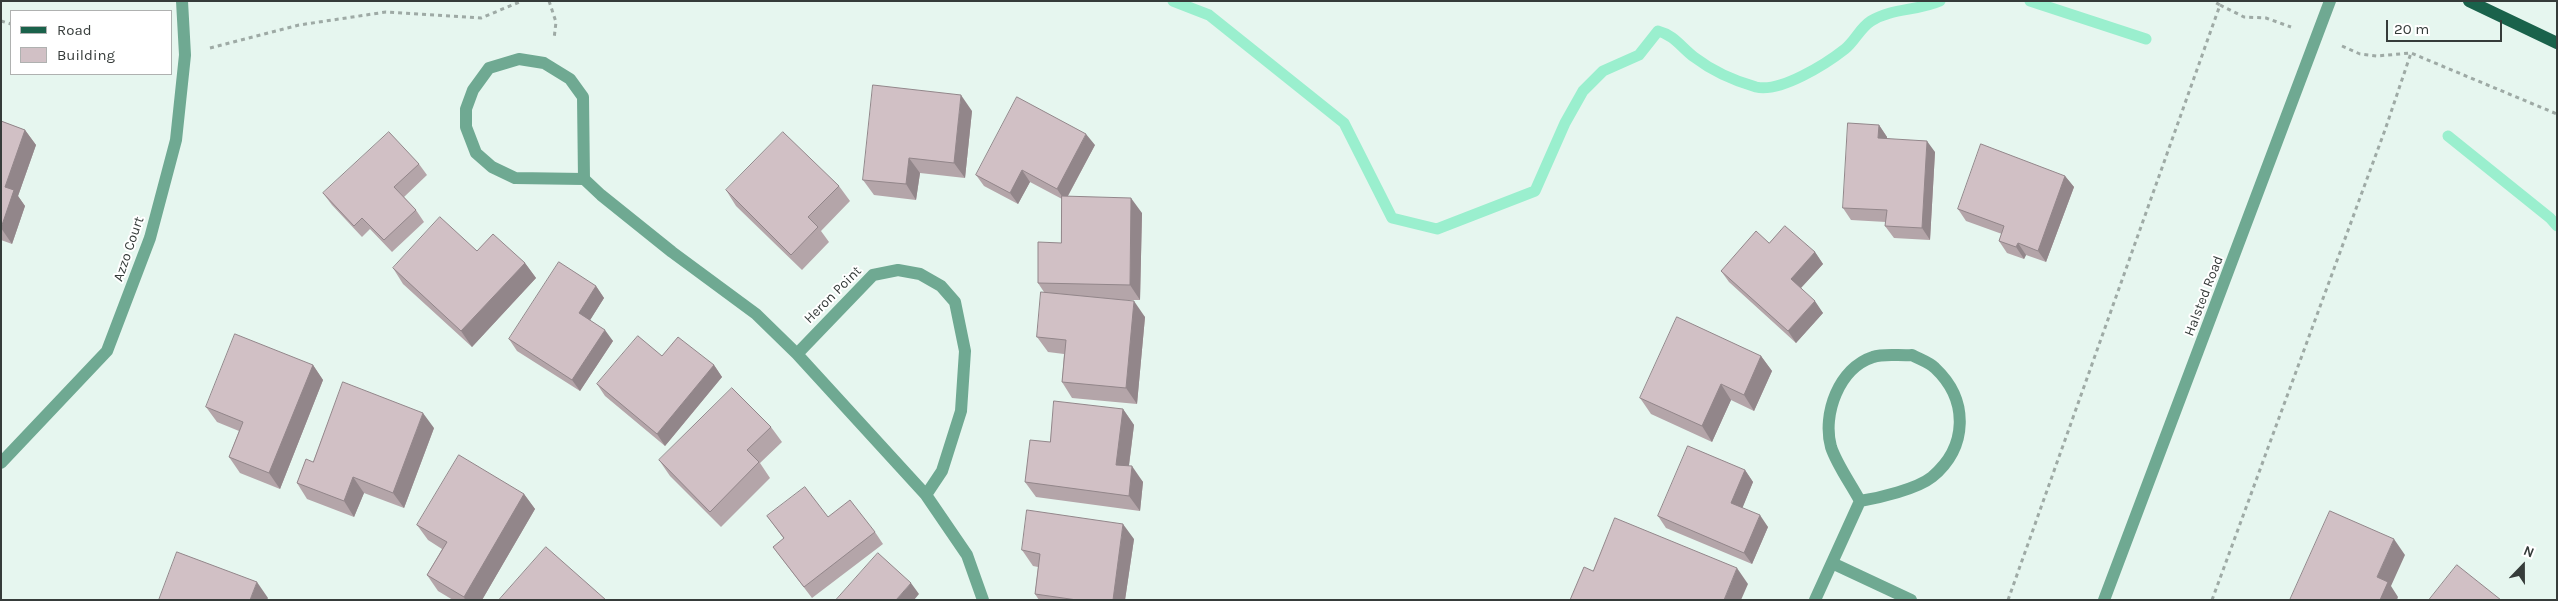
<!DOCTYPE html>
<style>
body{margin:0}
#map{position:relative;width:2558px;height:601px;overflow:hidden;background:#e6f6ef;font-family:Karla,sans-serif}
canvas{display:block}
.frame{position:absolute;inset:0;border:2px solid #363c3a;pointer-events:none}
.legend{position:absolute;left:10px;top:10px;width:162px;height:65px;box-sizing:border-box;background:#fff;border:1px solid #afb1b0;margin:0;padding:6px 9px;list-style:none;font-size:15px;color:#363c3a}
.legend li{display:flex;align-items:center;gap:10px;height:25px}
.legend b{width:25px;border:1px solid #afb1b0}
.north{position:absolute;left:2498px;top:541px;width:50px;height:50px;-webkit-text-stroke:4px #fff;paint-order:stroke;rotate:22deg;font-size:14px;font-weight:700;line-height:20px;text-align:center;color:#363c3a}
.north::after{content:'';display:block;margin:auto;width:18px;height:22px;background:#363c3a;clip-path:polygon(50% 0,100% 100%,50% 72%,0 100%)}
.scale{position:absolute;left:2386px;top:20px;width:116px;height:22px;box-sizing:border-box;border:2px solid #363c3a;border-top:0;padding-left:6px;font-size:15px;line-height:18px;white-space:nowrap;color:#363c3a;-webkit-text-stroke:4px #fff;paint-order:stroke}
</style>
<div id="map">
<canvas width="2558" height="601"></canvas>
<div class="frame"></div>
<ul class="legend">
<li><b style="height:6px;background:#1a624b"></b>Road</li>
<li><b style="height:14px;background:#d1c0c5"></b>Building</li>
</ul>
<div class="north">N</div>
<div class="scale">20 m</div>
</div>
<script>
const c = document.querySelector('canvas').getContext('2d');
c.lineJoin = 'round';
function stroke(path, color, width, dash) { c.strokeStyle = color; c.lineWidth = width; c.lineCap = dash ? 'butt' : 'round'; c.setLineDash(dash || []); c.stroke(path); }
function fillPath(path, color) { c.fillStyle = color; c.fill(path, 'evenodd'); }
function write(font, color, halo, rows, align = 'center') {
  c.font = font + ' Karla,sans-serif'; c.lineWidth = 4; c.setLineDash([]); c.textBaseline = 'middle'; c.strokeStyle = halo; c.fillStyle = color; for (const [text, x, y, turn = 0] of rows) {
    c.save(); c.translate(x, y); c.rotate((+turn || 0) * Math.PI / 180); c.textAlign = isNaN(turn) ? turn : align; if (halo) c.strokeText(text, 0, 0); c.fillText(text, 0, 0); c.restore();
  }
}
const stream = new Path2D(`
 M1173 1 1209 15 1344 123 1392 218 1437 229 1535 191 1565 123 1583 91 1603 71 1639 55 1658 31C1674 35 1681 47 1694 57 1711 70 1735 81 1756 87 1780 93 1826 64 1845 49 1855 41 1860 28 1871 21 1892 8 1917 11 1940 1
 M2030 1 2146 39
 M2448 136 2550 218 2557 226`);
const path = new Path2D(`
 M549 1 556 22 554 39
 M2220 5 2244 17 2266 18 2291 27
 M1 21 11 24
 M2342 46 2360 54 2377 56 2411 53 2557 114
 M210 48 299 25 386 12 481 18 522 1
 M2008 600 2220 5 2213 1
 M2212 600 2385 130 2411 53`);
const minor = new Path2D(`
 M584 179 583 97 570 79 544 63 519 59 489 68 473 90 466 109V127L476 153 492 167 515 178 584 179 601 195 672 252 756 314 797 354 926 495 967 555 983 600
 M797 354 873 275 898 270 920 274 941 286 955 302 965 351 961 411 942 471 926 495
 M1912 355C1919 359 1929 362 1935 368 1969 400 1968 447 1932 477 1917 489 1879 498 1860 501 1851 484 1837 465 1831 447 1822 414 1839 368 1873 357 1884 353 1900 356 1912 355Z
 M1 463 107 351 150 238 176 140 185 55 182 1
 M1832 563 1911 600
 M1815 600 1860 501
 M2104 600 2330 1`);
const major = new Path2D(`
 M2469 1 2557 43`);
const wall = new Path2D(`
 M972 111 965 178 920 173 916 200 874 195 863 180Z
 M1 121 25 130 36 145 18 196 25 206 12 244 1 240Z
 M1879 125 1887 137V138L1935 152 1930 240 1894 238 1885 226 1886 222 1851 220 1843 208Z
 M1095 145 1068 196 1142 213 1140 300H1120L1145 317 1137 404 1072 398 1062 382 1064 354 1048 352 1037 337 1044 292 1038 283 1061 243 1062 199 1030 182 1018 204 984 186 976 175Z
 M419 164 427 175 404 197 416 210 424 222 392 252 370 229 362 237 332 205 323 193Z
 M2065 176 2074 187 2046 262 2026 255 2024 259 2007 253 1999 241 2002 234 1966 221 1958 209Z
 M839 186 850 201 821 231 829 242 802 270 736 206 726 190Z
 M1769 243 1815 252 1823 264 1801 288 1823 313 1796 343 1729 282 1721 271Z
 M525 263 536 278 472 347 403 284 393 268Z
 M596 286 604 298 590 320 613 341 580 391 517 351 509 339Z
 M662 356 714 365 722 377 665 446 605 396 597 384Z
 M1761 356 1772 371 1754 411 1731 400 1712 442 1651 414 1640 398Z
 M313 365 323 380 280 489 240 473 229 457 239 431 217 422 206 407Z
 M1123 409 1134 425 1129 466 1143 482 1140 511 1036 497 1025 482 1050 442Z
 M771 427 782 442 760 463 770 478 721 527 670 476 659 460Z
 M434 428 404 508 364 493 354 517 307 499 297 483 313 462Z
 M1745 470 1753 482 1742 508 1768 527 1752 564 1666 528 1658 516Z
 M524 494 535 509 482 600H453L438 591 427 575 442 549 428 540 417 525Z
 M767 516 828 517 875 532 883 544 812 598 773 547 784 539Z
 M1134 539 1125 600H1039L1035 594 1038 567 1033 566 1022 550Z`);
const shadedWall = new Path2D(`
 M961 95 972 111 965 178 954 163Z
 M1879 125 1887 137V149L1878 138Z
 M25 130 36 145 18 196 25 206 12 244 1 228 5 187Z
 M1086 134 1095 145 1065 201 1057 189Z
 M1927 141 1935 152 1930 240 1922 228Z
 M909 158 920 173 916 200 906 184Z
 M1022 170 1030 182 1018 204 1010 193Z
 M2065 176 2074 187 2046 262 2038 251Z
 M1131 198 1142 213 1140 300 1130 285Z
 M2018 243 2026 255 2024 259 2016 247Z
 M1815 252 1823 264 1799 290 1791 279Z
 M525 263 536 278 472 347 461 331Z
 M596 286 604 298 587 325 579 313Z
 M1134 301 1145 317 1137 404 1126 388Z
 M1815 301 1823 313 1796 343 1788 331Z
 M605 330 613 341 580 391 572 380Z
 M1761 356 1772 371 1754 411 1744 395Z
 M313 365 323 380 280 489 269 473Z
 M714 365 722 377 665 446 657 434Z
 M1721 384 1731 400 1712 442 1702 426Z
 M1123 409 1134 425 1127 480 1116 465Z
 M423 413 434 428 404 508 393 493Z
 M1132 466 1143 482 1140 511 1129 496Z
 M1745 470 1753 482 1740 514 1731 503Z
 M353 477 364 493 354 517 344 501Z
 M524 494 535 509 482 600H465L464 597Z
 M1760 515 1768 527 1752 564 1744 553Z
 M1123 524 1134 539 1125 600H1113Z
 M2394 539 2405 555 2391 586 2398 597 2397 600H2380L2377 577Z
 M1737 568 1748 584 1741 600H1724Z
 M257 582 268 598 267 600H250Z
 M911 583 919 594 914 600H896Z`);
const building = new Path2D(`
 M873 85 961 95 954 163 909 158 906 184 863 180Z
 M1017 97 1086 134 1057 189 1022 170 1010 193 976 175Z
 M1 121 25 130 5 187 14 190 1 228Z
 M1848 123 1879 125 1878 138 1927 141 1922 228 1885 226 1887 210 1843 208Z
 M389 132 419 164 394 187 416 210 384 240 362 218 354 226 323 193Z
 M783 132 839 186 808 217 818 227 791 255 726 190Z
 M1981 144 2065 176 2038 251 2018 243 2016 247 1999 241 2004 226 1958 209Z
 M1062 196 1131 198 1130 285 1038 283V242L1061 243Z
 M440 217 477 251 493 234 525 263 461 331 393 268Z
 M1785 226 1815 252 1791 279 1815 301 1788 331 1721 271 1756 231 1769 243Z
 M559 262 596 286 579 313 605 330 572 380 509 339Z
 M1041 292 1134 301 1126 388 1062 382 1066 340 1037 337Z
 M1677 317 1761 356 1744 395 1721 384 1702 426 1640 398Z
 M235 334 313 365 269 473 229 457 243 422 206 407Z
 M638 336 662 356 678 337 714 365 657 434 597 384Z
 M343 382 423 413 393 493 353 477 344 501 297 483 306 459 313 462Z
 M732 388 771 427 747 450 759 462 710 512 659 460Z
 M1054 401 1123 409 1116 465 1132 466 1129 496 1025 482 1030 440 1050 442Z
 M1688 446 1745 470 1731 503 1760 515 1744 553 1658 516Z
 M459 455 524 494 464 597 427 575 447 542 417 525Z
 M805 487 828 517 850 500 875 532 804 587 773 547 784 538 767 516Z
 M1027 510 1123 524 1113 600H1077L1035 594 1040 554 1022 550Z
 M2330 511 2394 539 2377 577 2388 582 2380 600H2290Z
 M1615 518 1737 568 1724 600H1570L1584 567 1593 571Z
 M546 547 606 600H499Z
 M177 552 257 582 250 600H159Z
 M878 553 911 583 896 600H836Z
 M2457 565 2501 600H2429Z`);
const streetNames = [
 ["Azzo Court",129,249,-71],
 ["Heron Point",833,295,-45],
 ["Halsted Road",2204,296,-69]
];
stroke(stream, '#9aefce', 11);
stroke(path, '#9eaaa5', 3, [4, 4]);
stroke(minor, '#6fa992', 12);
stroke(major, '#1a624b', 12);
fillPath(wall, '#b4a5a9');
fillPath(shadedWall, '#92868a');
fillPath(building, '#d1c0c5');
stroke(building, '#92868a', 1);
write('14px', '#363c3a', '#fff', streetNames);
</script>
